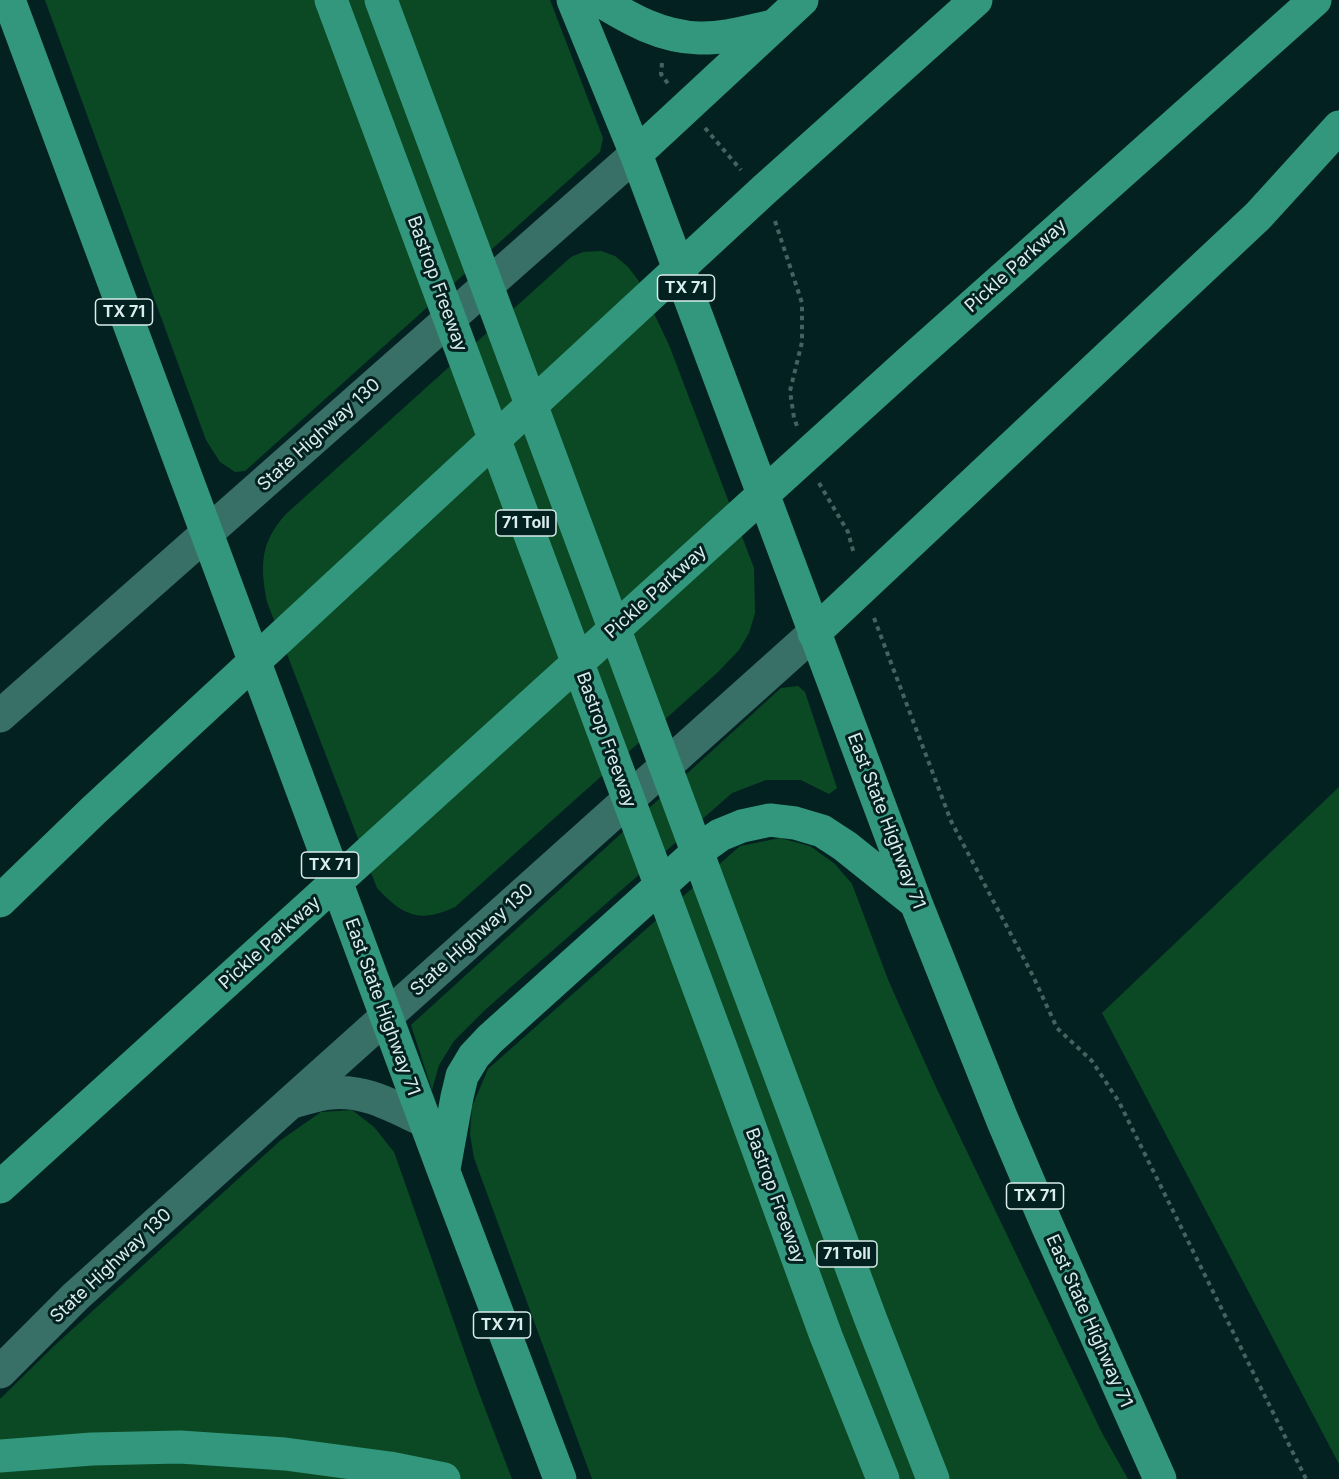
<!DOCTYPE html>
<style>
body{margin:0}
canvas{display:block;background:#032120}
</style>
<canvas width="1339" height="1479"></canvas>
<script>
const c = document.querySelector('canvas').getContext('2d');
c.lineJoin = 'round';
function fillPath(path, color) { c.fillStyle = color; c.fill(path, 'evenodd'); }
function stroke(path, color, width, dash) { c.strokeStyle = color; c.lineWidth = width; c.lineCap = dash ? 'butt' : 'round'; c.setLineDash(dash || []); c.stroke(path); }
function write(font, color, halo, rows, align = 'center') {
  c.font = font + ' Inter,sans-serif'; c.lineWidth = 6; c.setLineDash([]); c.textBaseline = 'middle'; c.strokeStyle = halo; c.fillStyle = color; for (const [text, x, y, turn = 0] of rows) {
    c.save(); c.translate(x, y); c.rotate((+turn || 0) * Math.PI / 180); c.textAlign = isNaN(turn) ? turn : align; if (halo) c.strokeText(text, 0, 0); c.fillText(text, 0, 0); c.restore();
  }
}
const green = new Path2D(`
 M45 0H550L603 138 600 152 245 471 235 472 220 462 206 440Z
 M601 251 615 256 628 267 638 280 669 345 754 568 755 613 749 633 739 650 718 672 455 907C419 924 402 915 377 888L267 602C260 565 260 543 286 514L571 257 583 252Z
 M798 686 805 692 837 788 829 794 801 780H766L732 793 486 1009 454 1041 439 1065 432 1090 411 1025 781 688Z
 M1339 787V1464L1102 1013Z
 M780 838 810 846 835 864 852 884 889 982 935 1085 1102 1433 1128 1479H592L474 1158 470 1134 472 1107 488 1069 740 846Z
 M352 1110 374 1127 394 1152 479 1393 512 1479H0V1399L54 1346 281 1140 321 1112Z`);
const path = new Path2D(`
 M662 63 661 74 669 85
 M705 128 741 170
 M775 221 802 303V342L790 391 794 418 797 426
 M819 483 848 532 854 554
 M874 618 951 821 1033 976 1057 1028 1092 1061 1119 1102 1306 1479`);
const secondary = new Path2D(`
 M0 716 636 154
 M292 1102C305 1099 317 1094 330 1093 365 1089 394 1107 425 1121
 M0 1372 75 1297 291 1102 814 633`);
const highway = new Path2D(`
 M9 0 444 1172 560 1479
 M331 0 720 1045 826 1336 883 1479
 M381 0 871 1320 933 1479
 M573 0 636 154 916 903 1002 1119 1047 1225 1160 1479
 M599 0C630 19 661 37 699 38 723 39 749 31 772 26
 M636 154 802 0
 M814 633 1258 216 1339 127
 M0 901 94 810 765 189 976 0
 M444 1169 457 1097 462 1076 474 1056 490 1039 702 848 720 835 742 826 770 820 795 823 822 831 845 846 915 902
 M0 1187 908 363 1315 0
 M0 1456 92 1449 180 1447 285 1454 390 1468 444 1479`);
const shields = [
 [686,288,57],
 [124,312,57],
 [526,523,60],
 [330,865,57],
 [1035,1196,57],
 [847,1254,60],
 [502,1325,57]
];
const shieldNames = [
 ["TX 71",686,288],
 ["TX 71",124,312],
 ["71 Toll",526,523],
 ["TX 71",330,865],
 ["TX 71",1035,1196],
 ["71 Toll",847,1254],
 ["TX 71",502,1325]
];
const streetNames = [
 ["Pickle Parkway",1016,266,-42],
 ["Bastrop Freeway",437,284,70],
 ["State Highway 130",319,435,-42],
 ["Pickle Parkway",656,592,-42],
 ["Bastrop Freeway",606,740,70],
 ["East State Highway 71",886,821,69],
 ["State Highway 130",472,940,-42],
 ["Pickle Parkway",270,943,-42],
 ["East State Highway 71",382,1007,70],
 ["Bastrop Freeway",775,1196,70],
 ["State Highway 130",111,1266,-43],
 ["East State Highway 71",1089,1321,66]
];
fillPath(green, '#0b4924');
stroke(path, '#476160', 4, [4.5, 4.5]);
stroke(secondary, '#387068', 33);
stroke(highway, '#32977c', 33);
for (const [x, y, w] of shields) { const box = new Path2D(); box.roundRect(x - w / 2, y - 13, w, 26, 4.5); c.fillStyle = '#032120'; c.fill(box); stroke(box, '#d9edec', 1.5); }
write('bold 16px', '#d9edec', null, shieldNames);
write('18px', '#d9edec', '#032120', streetNames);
</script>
